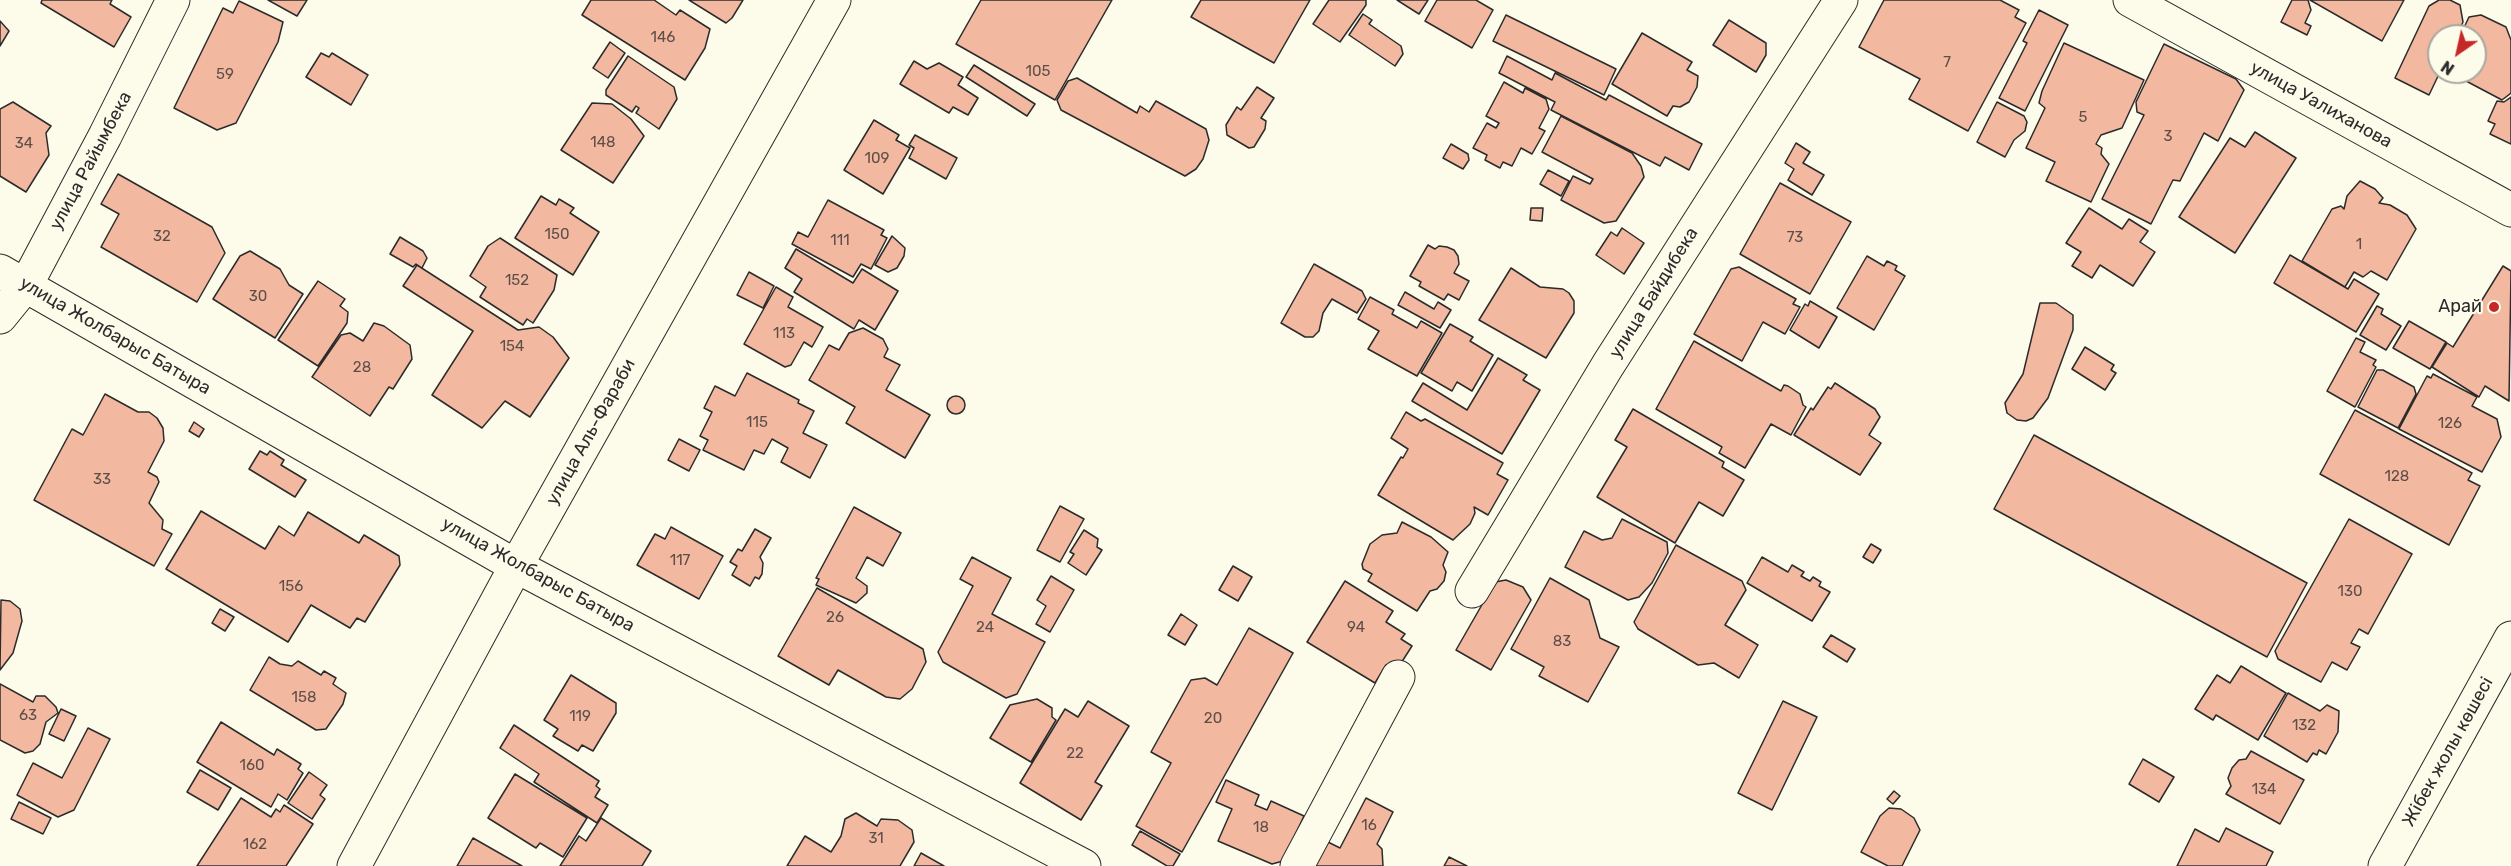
<!DOCTYPE html>
<meta charset="utf-8">
<style>
body{margin:0}
#map{position:relative;width:2511px;height:866px;overflow:hidden;background:#fdfbea;font-family:Rubik,sans-serif}
canvas{display:block}
.north{position:absolute;left:2427px;top:24px;width:60px;height:60px;box-sizing:border-box;background:#fdfbea;border:2px solid #a9a89e;border-radius:50%;rotate:214deg;font-size:16px;font-weight:700;line-height:24px;text-align:center;color:#2b2b2b}
.north::after{content:'';display:block;margin:auto;width:21px;height:27px;background:#c62828;clip-path:polygon(50% 0,100% 100%,50% 72%,0 100%)}
</style>
<div id="map">
<canvas width="2511" height="866"></canvas>
<div class="north">N</div>
</div>
<script>
const c = document.querySelector('canvas').getContext('2d');
c.lineJoin = 'round';
function fillPath(path, color) { c.fillStyle = color; c.fill(path, 'evenodd'); }
function stroke(path, color, width, dash) { c.strokeStyle = color; c.lineWidth = width; c.lineCap = dash ? 'butt' : 'round'; c.setLineDash(dash || []); c.stroke(path); }
function write(font, color, halo, rows, align = 'center') {
  c.font = font + ' Rubik,sans-serif'; c.lineWidth = 4.5; c.setLineDash([]); c.textBaseline = 'middle'; c.strokeStyle = halo; c.fillStyle = color; for (const [text, x, y, turn = 0] of rows) {
    c.save(); c.translate(x, y); c.rotate((+turn || 0) * Math.PI / 180); c.textAlign = isNaN(turn) ? turn : align; if (halo) c.strokeText(text, 0, 0); c.fillText(text, 0, 0); c.restore();
  }
}
const building = new Path2D(`
 M42 0H112L110 4 131 17 114 47 41 3Z
 M268 0H307L297 16Z
 M591 0H654L676 15 680 10 710 29 705 48 685 80 582 15Z
 M689 0H743L732 18 726 23Z
 M981 0H1112L1055 100 956 44Z
 M1201 0H1310L1274 63 1191 17Z
 M1329 0H1366V5L1340 42 1313 24Z
 M1397 0H1428L1419 14Z
 M1437 0H1476L1493 10 1472 48 1425 21Z
 M1884 0H2000L2019 10 2015 17 2026 23 1968 131 1909 99 1920 79 1859 47Z
 M2292 0H2308L2311 10 2305 23 2311 26 2307 35 2281 22Z
 M2310 0H2404L2382 41Z
 M2450 0 2460 5 2463 22 2457 36H2439L2440 72 2429 95 2395 78 2429 6 2439 0Z
 M239 1 283 22 278 42 236 123 217 130 174 108 223 8 233 13Z
 M2039 10 2068 25 2025 111 1999 98 2027 43 2023 41Z
 M1363 14 1372 20 1369 24 1401 46 1403 54 1395 66 1349 35Z
 M1506 15 1616 69 1604 95 1493 41Z
 M2481 15 2506 27 2511 40V93L2502 100 2449 72H2475V36H2460L2469 17Z
 M1729 20 1766 43V55L1756 72 1713 45Z
 M0 21 9 31 0 46Z
 M1642 33 1692 62 1687 70 1698 76 1697 87 1689 102 1680 107 1673 106 1667 116 1612 84Z
 M610 42 625 53 608 78 593 68Z
 M2064 43 2144 80 2122 128 2101 135 2096 144 2102 148 2101 154 2109 164 2091 202 2046 181 2055 162 2026 148 2045 108 2039 103 2042 91Z
 M2164 44 2236 79 2244 90 2218 141 2204 133 2180 181 2173 180 2151 224 2102 199 2144 115 2137 112 2136 102Z
 M321 53 329 57 332 53 368 75 351 105 306 77Z
 M628 56 674 87 677 99 659 129 636 113 639 108 636 106 632 112 606 95V90Z
 M1507 56 1552 80 1555 73 1606 100 1609 95 1702 144 1689 170 1665 157 1660 166 1551 110 1555 102 1499 73Z
 M914 61 927 69 939 63 963 77 958 85 978 98 968 115 953 107 949 113 900 84Z
 M974 65 1035 104 1027 116 966 77Z
 M1077 78 1137 113 1140 106 1149 112 1156 101 1206 129 1209 140 1203 159 1196 169 1185 176 1061 110 1057 100 1068 81Z
 M1504 82 1523 93 1525 88 1546 99 1549 109 1539 128 1545 131 1532 154 1521 148 1512 166 1503 162 1500 168 1485 160 1487 155 1473 148 1487 123 1496 128 1499 123 1486 116Z
 M1257 87 1274 98 1261 118 1266 121 1265 129 1254 147 1249 148 1227 135 1226 125 1237 107 1241 110Z
 M2511 97V144L2490 134 2495 124 2488 121 2497 101 2504 102Z
 M13 102 51 126 46 133 49 155 26 192 0 176V109Z
 M1997 102 2024 116 2027 122 2025 131 2014 140 2005 157 1977 142Z
 M592 103 612 104 631 119 644 136 613 183 561 150Z
 M1561 116 1632 153 1641 166 1644 177 1616 221 1604 223 1561 200 1573 176 1590 184 1593 179 1542 152Z
 M874 120 899 135 896 140 910 148 883 194 844 170Z
 M2255 132 2296 158 2235 253 2179 217 2230 138 2245 147Z
 M915 135 957 158 946 179 909 158 914 148 909 145Z
 M1796 143 1810 152 1803 163 1824 175 1812 195 1788 180 1794 169 1785 163Z
 M1451 144 1468 154 1469 160 1463 169 1443 158Z
 M1548 170 1569 181 1561 196 1540 184Z
 M118 174 212 227 225 253 197 302 101 247 119 214 101 204Z
 M2360 181 2375 189 2383 198 2379 203 2390 205 2407 215 2416 229 2387 280 2371 271 2363 277 2354 272 2345 287 2302 261 2332 209 2341 206 2344 209 2347 196Z
 M1780 183 1851 222 1810 294 1740 254Z
 M541 196 556 205 559 199 574 208 570 213 599 232 573 275 515 238Z
 M828 200 884 230 881 235 887 238 871 269 861 264 853 277 792 244 798 232 808 237Z
 M1531 208H1543L1542 221 1530 220Z
 M2089 208 2122 229 2129 219 2148 231 2140 242 2155 252 2133 286 2100 265 2092 278 2072 266 2081 252 2066 243Z
 M1622 228 1644 243 1624 274 1596 255 1611 232 1617 236Z
 M892 236 905 248 904 256 897 268 888 272 875 265Z
 M400 237 423 251 427 258 422 268 416 264 413 267 390 254Z
 M500 238 557 275 554 290 533 323 527 319 523 325 480 297 486 287 470 276 488 246Z
 M1428 245 1435 249 1439 246 1447 247 1454 250 1458 256 1459 264 1454 273 1469 281 1459 300 1448 294 1444 300 1419 286 1421 282 1410 276Z
 M796 249 853 283 862 269 898 291 875 330 859 320 854 329 794 292 802 279 785 268Z
 M250 251 280 269 289 285 303 294 275 338 213 299 240 256Z
 M2290 255 2348 289 2354 279 2379 294 2356 332 2274 283Z
 M1867 256 1884 266 1887 261 1897 266 1895 270 1905 276 1874 330 1837 308Z
 M1314 264 1362 291 1366 299 1357 313 1332 299 1323 313 1319 331 1313 337H1305L1281 323Z
 M417 265 518 330 539 327 553 337 569 358 530 417 505 401 482 428 432 395 473 331 403 286Z
 M2503 266 2511 271 2509 401 2485 386 2479 397 2432 367 2447 343 2453 347Z
 M1739 267 1796 299 1793 304 1800 307 1785 334 1763 322 1742 361 1694 334 1731 269Z
 M1511 268 1540 287 1563 289 1569 293 1574 301V313L1546 358 1479 320Z
 M749 272 774 286 763 308 737 295Z
 M318 281 345 299 340 306 348 312 347 323 318 366 278 340Z
 M776 287 793 297 788 307 823 327 812 347 804 342 791 365 785 367 744 344Z
 M1405 292 1434 309 1438 302 1451 310 1440 328 1398 305Z
 M1370 297 1394 310 1392 314 1417 328 1421 321 1442 333 1417 376 1368 349 1379 331 1358 319Z
 M1810 301 1837 317 1819 348 1790 330 1805 304 1808 306Z
 M2040 303H2056L2073 315V330L2048 398 2033 418 2026 421 2017 420 2007 413 2005 403 2023 374Z
 M2377 306 2383 309 2381 314 2401 326 2386 350 2360 335Z
 M2409 321 2446 342 2430 369 2393 348Z
 M374 323 384 326 410 345 412 359 393 389 389 387 370 416 312 377 341 335 350 333 363 341Z
 M1450 324 1473 337 1470 341 1493 355 1472 391 1457 382 1452 391 1421 373Z
 M863 328 883 339 888 349 884 357 900 365 886 390 930 415 905 458 846 423 855 407 809 380 829 345 839 350 849 333Z
 M2356 338 2365 342 2360 352 2376 360 2373 365 2376 367 2355 407 2327 391Z
 M1694 341 1781 391 1784 385 1788 386 1800 394 1803 405 1806 407 1791 435 1771 424 1745 468 1719 453 1722 447 1656 409Z
 M2085 347 2114 365 2111 370 2116 373 2105 390 2072 369Z
 M1498 358 1527 375 1523 380 1540 390 1502 454 1412 401 1423 383 1467 410Z
 M2377 370H2383L2414 387 2416 394 2398 428 2358 407Z
 M747 373 799 400 798 403 814 411 803 433 827 445 810 478 781 462 788 448 772 439 764 454 754 450 744 470 703 450 708 440 700 436 712 412 704 408 715 386 735 396Z
 M2433 374 2477 397 2472 406 2497 419 2501 437 2482 472 2399 429 2427 376 2431 378Z
 M1835 383 1875 409 1880 417 1869 435 1881 443 1860 475 1794 435 1811 408 1813 410 1828 387 1831 389Z
 M105 394 138 412H149L157 418 163 428 164 441 148 472 157 477 159 482 149 503 163 520 162 529 172 534 154 566 34 500 72 429 83 435Z
 M947 405a9 9 0 1 1 18 0a9 9 0 1 1-18 0Z
 M1633 409 1724 462 1722 467 1744 480 1723 516 1699 502 1675 543 1597 497 1627 447 1615 440Z
 M2355 410 2472 473 2468 480 2480 486 2449 545 2320 474Z
 M1406 412 1421 421 1425 419 1503 463 1497 474 1508 480 1488 515 1474 507 1475 513 1470 524 1453 540 1378 495 1401 457 1403 458 1408 449 1391 438Z
 M194 422 204 429 199 437 189 431Z
 M2034 435 2307 583 2267 657 1994 509Z
 M679 439 700 450 689 471 668 460Z
 M260 451 267 455 270 451 284 460 281 465 306 480 295 497 249 469Z
 M1060 506 1084 519 1060 562 1037 550Z
 M854 507 901 533 883 566 867 557 856 578 867 586V593L856 603 816 585 819 579 816 578Z
 M201 511 265 549 279 526 294 536 308 512 359 543 364 535 399 556 400 565 365 622 357 618 350 628 311 605 288 642 166 569Z
 M1622 519 1667 542 1668 553 1652 583 1639 597 1628 600 1565 567 1584 531 1602 540 1612 538Z
 M2349 519 2412 554 2368 634 2359 629 2351 643 2360 647 2347 670 2332 662 2321 682 2278 659 2275 651Z
 M1402 522 1431 537 1448 552 1443 565 1446 572 1444 581 1437 589 1430 591 1417 611 1368 581 1372 574 1363 569 1362 564 1370 544 1382 535 1397 533Z
 M671 527 723 556 699 599 637 565 655 534 665 539Z
 M755 529 771 538 760 557 763 563 762 574 759 579 755 577 750 586 732 575 737 566 730 562 738 549 742 551Z
 M1084 530 1098 539 1097 547 1102 550 1086 575 1068 563 1074 554 1070 552Z
 M1871 544 1881 550 1873 563 1863 557Z
 M1676 545 1742 581 1746 590 1725 625 1758 645 1739 678 1714 663 1698 665 1638 629 1634 622Z
 M972 557 1011 578 992 614 1045 642 1017 694 1006 698 943 662 938 652 973 586 960 579Z
 M1762 557 1788 572 1792 565 1804 572 1801 576 1810 581 1813 577 1821 582 1819 586 1830 592 1812 621 1747 583Z
 M1233 566 1252 577 1238 601 1219 590Z
 M1051 576 1074 590 1050 632 1036 624 1046 606 1037 600Z
 M1550 578 1589 600 1600 638 1619 647 1588 702 1539 676 1544 667 1511 649Z
 M1506 580 1523 587 1531 600 1491 670 1456 650 1495 582Z
 M1345 581 1393 611 1386 622 1405 634 1401 639 1412 646 1396 671 1386 665 1375 683 1307 642Z
 M817 588 923 649 926 662 912 689 900 699 886 697 838 670 829 685 778 656Z
 M1 600 10 601 20 609 22 621 13 653 0 670Z
 M220 609 234 617 225 631 212 623Z
 M1181 614 1197 625 1185 645 1168 635Z
 M1249 628 1293 653 1182 852 1136 826 1171 763 1151 752 1191 680 1205 678 1217 685Z
 M1831 635 1855 649 1847 662 1823 647Z
 M269 657 280 664 292 666 298 661 321 675 324 671 336 678 333 684 346 693 343 704 326 729 316 730 250 690Z
 M2241 666 2286 693 2258 740 2216 715 2213 720 2195 709 2217 675 2230 683Z
 M571 675 616 703V713L593 751 582 745 578 751 553 736 558 729 544 720Z
 M0 684 33 702 36 696H45L56 707 58 713 46 722 40 744 33 751 25 753 0 740Z
 M2288 693 2320 711 2327 705 2339 711 2338 732 2326 754 2319 750 2317 755 2313 753 2307 762 2264 736Z
 M1037 699 1052 708V717L1056 720 1031 762 990 738 1010 705Z
 M1088 701 1129 726 1095 782 1102 786 1081 820 1020 783 1065 709 1078 717Z
 M1783 701 1817 717 1772 810 1738 793Z
 M61 709 76 716 64 741 49 734Z
 M221 722 274 755 277 749 301 764 298 769 303 773 287 800 278 794 271 807 197 762Z
 M514 725 599 781 596 786 600 789 595 797 608 805 597 823 534 782 539 774 500 748Z
 M88 728 110 739 74 810 58 817 17 795 33 763 62 778Z
 M2251 751 2304 780 2280 824 2226 794 2231 786 2228 778 2232 768 2239 760 2246 759Z
 M2143 759 2174 777 2159 802 2129 784Z
 M200 770 231 788 218 810 187 792Z
 M309 772 327 785 320 795 325 799 312 819 288 803Z
 M515 774 587 818 563 857 540 843 536 848 488 818Z
 M1226 780 1259 795 1255 805 1267 810 1271 801 1304 816 1283 861 1272 864 1218 841 1232 809 1216 802Z
 M1894 791 1900 796 1893 804 1887 799Z
 M241 798 271 817 276 809 280 812 284 805 313 824 286 866H197Z
 M1366 798 1393 812 1377 844 1382 849 1383 866H1313L1326 841 1340 848Z
 M19 802 51 818 43 834 11 819Z
 M1889 808 1901 809 1914 818 1920 830 1902 866H1888L1861 852 1880 816Z
 M856 813 877 826 881 819 898 820 912 830 914 842 900 866H787L805 836 831 852 841 836 845 819Z
 M601 818 651 851 642 866H560L579 836 586 841Z
 M2226 828 2273 852 2266 866H2177L2195 829 2219 842Z
 M1140 831 1180 854 1173 866H1167L1132 845Z
 M473 838 522 866H457Z
 M921 853 944 866H914Z
 M1449 857 1467 866H1444Z`);
const minor = new Path2D(`
 M2130 0 2511 210
 M0 271 516 566 1084 866
 M0 317 26 285 105 136 173 0
 M1472 591 1608 365 1841 0
 M354 866 516 566 834 0
 M1297 866 1398 677`);
const highway = new Path2D(`
 M2385 866 2511 638`);
const markers = [
 [2494,307,6,"#c62828"]
];
const numberNames = [
 ["146",663,38],
 ["7",1947,63],
 ["105",1038,72],
 ["59",225,75],
 ["5",2083,118],
 ["3",2168,137],
 ["148",603,143],
 ["34",24,144],
 ["109",877,159],
 ["150",557,235],
 ["32",162,237],
 ["73",1795,238],
 ["111",840,241],
 ["1",2359,245],
 ["152",517,281],
 ["30",258,297],
 ["113",784,334],
 ["154",512,347],
 ["28",362,368],
 ["115",757,423],
 ["126",2450,424],
 ["128",2397,477],
 ["33",102,480],
 ["117",680,561],
 ["156",291,587],
 ["130",2350,592],
 ["26",835,618],
 ["24",985,628],
 ["94",1356,628],
 ["83",1562,642],
 ["158",304,698],
 ["63",28,716],
 ["119",580,717],
 ["20",1213,719],
 ["132",2304,726],
 ["22",1075,754],
 ["160",252,766],
 ["134",2264,790],
 ["16",1369,826],
 ["18",1261,828],
 ["31",876,839],
 ["162",255,845]
];
const streetNames = [
 ["улица Уалиханова",2321,105,29],
 ["улица Райымбека",91,161,-62],
 ["улица Байдибека",1654,293,-58],
 ["улица Жолбарыс Батыра",115,336,30],
 ["улица Аль-Фараби",591,432,-61],
 ["улица Жолбарыс Батыра",538,575,29],
 ["Жібек жолы көшесі",2448,752,-61]
];
const poiNames = [
 ["Арай",2482,307]
];
fillPath(building, '#f2b8a0');
stroke(building, '#2b2b2b', 1.5);
stroke(minor, '#2b2b2b', 35);
stroke(highway, '#2b2b2b', 35);
stroke(minor, '#fdfbea', 33);
stroke(highway, '#fdfbea', 33);
for (const [x, y, r, color] of markers) { const dot = new Path2D(); dot.arc(x, y, r, 0, 2 * Math.PI); c.fillStyle = color; c.fill(dot); stroke(dot, '#fdfbea', 2); }
write('15px', '#5d4e48', null, numberNames);
write('18px', '#2b2b2b', '#fdfbea', streetNames);
write('18px', '#2b2b2b', '#fdfbea', poiNames, 'right');
</script>
